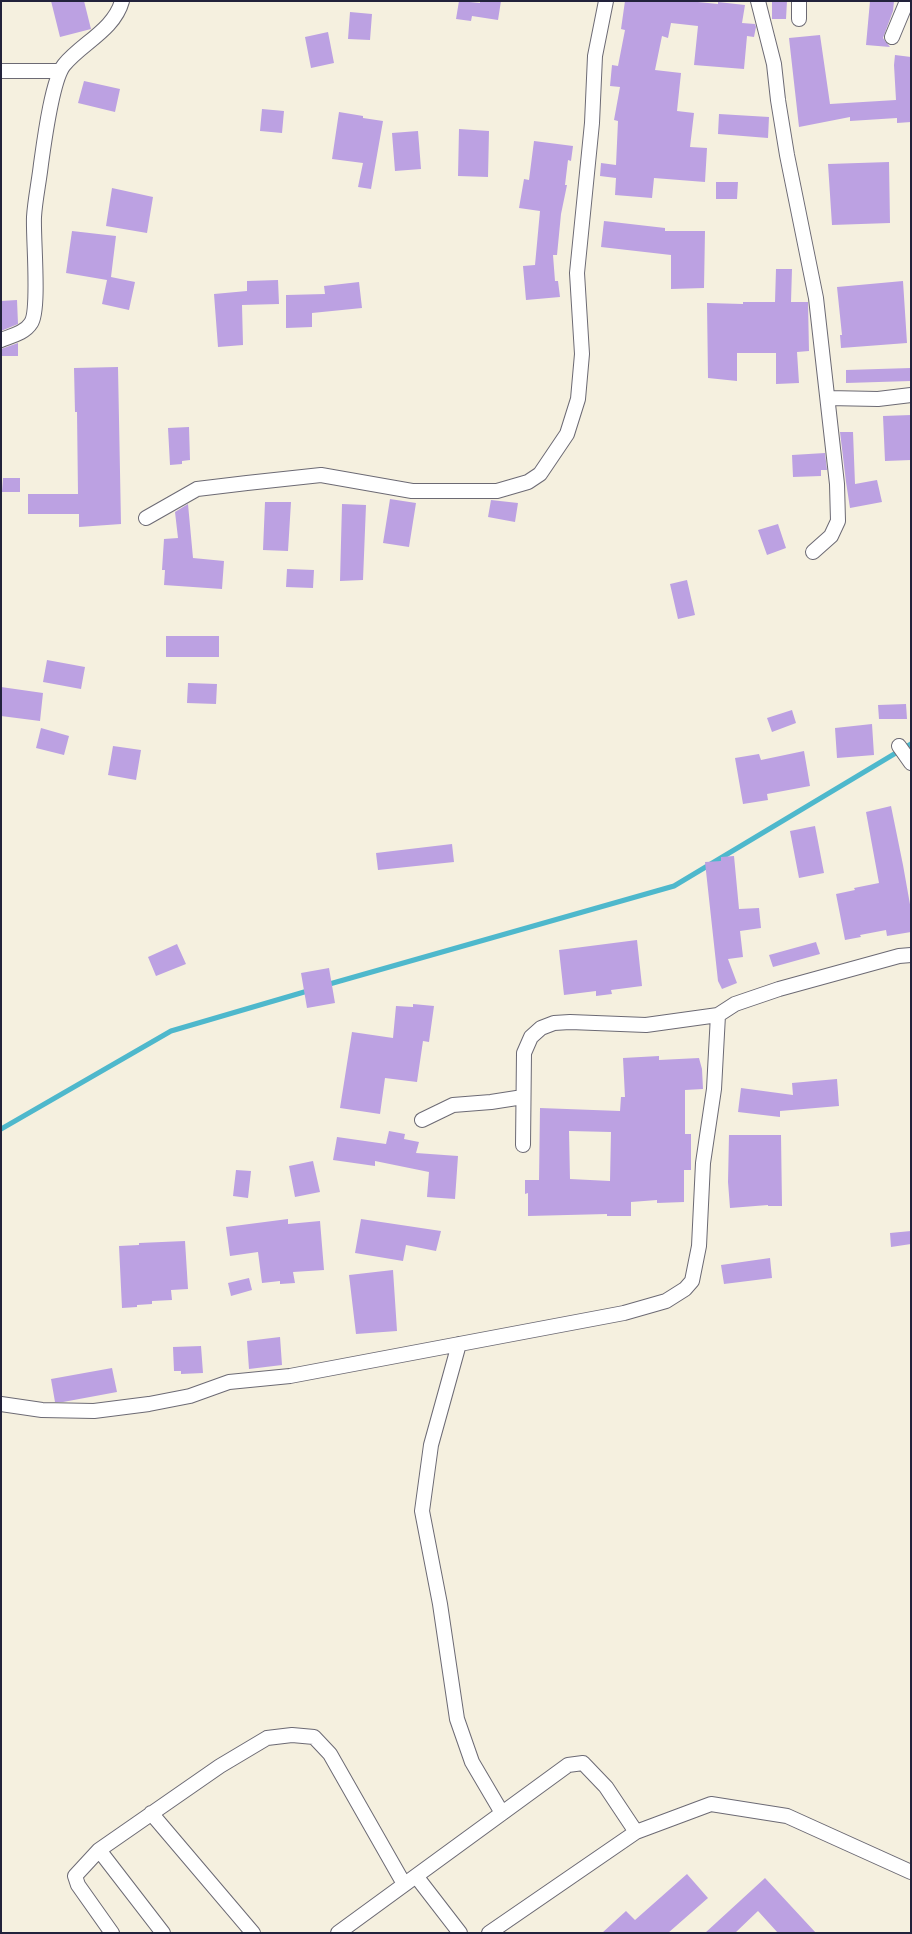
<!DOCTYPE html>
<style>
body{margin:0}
#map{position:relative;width:912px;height:1934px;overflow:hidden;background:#f5f0df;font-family:Vollkorn,serif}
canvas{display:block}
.frame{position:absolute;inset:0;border:2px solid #22223b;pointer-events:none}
</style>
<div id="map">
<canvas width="912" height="1934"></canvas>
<div class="frame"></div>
</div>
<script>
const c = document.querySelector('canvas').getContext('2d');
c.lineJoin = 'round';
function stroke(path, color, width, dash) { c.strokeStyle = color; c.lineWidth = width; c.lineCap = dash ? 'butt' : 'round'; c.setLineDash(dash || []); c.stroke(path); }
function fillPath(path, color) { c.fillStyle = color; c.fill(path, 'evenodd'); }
const stream = new Path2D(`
 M326 985 674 886 911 744
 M1 1129 171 1031 311 990`);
const building = new Path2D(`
 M51 1H84L91 29 60 37Z
 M459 1 480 3V1H501L498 20 472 16 471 21 456 19Z
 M625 1H688L718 4V2L745 5 742 23 755 24 756 27 754 37 747 36 744 69 694 65 698 26 671 23 668 38 662 36 655 70 681 73 677 111 694 113 690 147 707 148 705 182 654 178 652 198 615 195 616 178 600 176 601 163 616 165 618 121 614 120 620 87 610 86 612 65 618 66 625 30 621 29Z
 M772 1H787L786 19H772Z
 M870 1H894L893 11 883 38 890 47 866 45Z
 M350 12 372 14 370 40 348 39Z
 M328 32 334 63 311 68 305 37Z
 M820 35 830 104 896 100 894 65 895 55 911 57V122L897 123V118L850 121V117L799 127 789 38Z
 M84 81 120 89 115 112 78 103Z
 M262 109 284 111 282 133 260 131Z
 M339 112 363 116V118L383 121 371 189 358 187 363 163 332 159Z
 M719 114 769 117 768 138 718 134Z
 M459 129 489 131 488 177 458 176Z
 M418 131 421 169 395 171 392 133Z
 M534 141 573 146 571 161 568 160 565 185H567L561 214 557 255H553L555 281H558L560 297 526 300 523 266 535 265 540 211 519 208 524 179 529 180Z
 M889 162 890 223 832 225 828 164Z
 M716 182H738L737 199H716Z
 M112 188 153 197 147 233 106 226Z
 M604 221 665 228V231H705L704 288 671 289V255L601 247Z
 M72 231 116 236 111 277 135 282 129 310 102 304 107 280 66 273Z
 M776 269H792L791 302H808L809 351 797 352 799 383 776 384V353H737V381L708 378 707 303 743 304V302H775Z
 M278 280 279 304 242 305 243 345 218 347 214 294 247 291V281Z
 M903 281 907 343 841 348 840 335H842L837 287Z
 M359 282 362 308 312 313V327L286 328V295L325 294 324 286Z
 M17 300 18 324 1 331V301Z
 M18 343V356H1V349Z
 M118 367 121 524 79 527V514H28V494H78L77 412H75L74 368Z
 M911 368V381L846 383V370Z
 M911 415V460L885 461 883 416Z
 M189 427 190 460 182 461V464L170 465 168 428Z
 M840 432H853L855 484 877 480 882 502 850 508 846 482Z
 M825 453 827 470H821V476L793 477 792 455Z
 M3 478H20V492H2Z
 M390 499 416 503 409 547 383 543Z
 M491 500 518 503 515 522 488 517Z
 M265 502H291L288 551 263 550Z
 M188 504 193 558 224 561 222 589 164 585 165 570H162L164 539 178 538 175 512Z
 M342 504 366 505 363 580 340 581Z
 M778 524 786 548 767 555 758 530Z
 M287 569 314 570 313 588 286 587Z
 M687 580 695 615 678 619 670 584Z
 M166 636H219V657H166Z
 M47 660 85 667 81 689 43 682Z
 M188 683 217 684 216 704 187 703Z
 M1 687 43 693 40 721 1 716Z
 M906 704 907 719H879L878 705Z
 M792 710 796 723 772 732 767 718Z
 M872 724 874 755 837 758 835 728Z
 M41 728 69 736 64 755 36 748Z
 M113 746 141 750 136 780 108 775Z
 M804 751 810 786 767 794 768 800 743 804 735 758 759 754 761 760Z
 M891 806 903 865 911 910V932L887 936 886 930 860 935 861 937 845 940 836 894 855 890 854 888 879 883 866 812Z
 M815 826 824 873 799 878 790 831Z
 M452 844 454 862 378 870 376 853Z
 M734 856 739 909 759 908 761 928 740 931 743 957 728 959 737 983 722 989 718 981 705 862 721 861V857Z
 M637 940 642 986 611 990 612 994 596 996V991L564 995 559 950Z
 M816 942 820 954 773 967 769 955Z
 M177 944 186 964 156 976 148 957Z
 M329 968 335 1003 307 1008 301 973Z
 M413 1004 434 1006 429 1042 423 1041 417 1082 385 1078 380 1114 340 1108 352 1032 393 1038 396 1006 413 1007Z
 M659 1056V1060L699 1058 702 1069 703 1089 685 1090V1134H691V1170H684V1202L657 1203V1200L631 1202V1216H607V1214L528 1216V1193L525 1194V1180H539L540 1108 620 1111 621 1097H625L623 1058ZM569 1131 611 1132 610 1181 570 1179Z
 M837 1079 839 1106 780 1111V1117L738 1112 741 1088 793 1095 792 1083Z
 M389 1131 405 1134 404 1139 419 1142 416 1153 458 1156 455 1199 427 1197 429 1172 375 1161V1166L333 1160 337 1137 386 1144Z
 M729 1135H781L782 1206H768V1205L730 1208 728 1182Z
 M313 1161 320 1192 295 1197 289 1166Z
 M236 1170 251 1171 248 1198 233 1196Z
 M288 1219V1224L320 1221 324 1270 293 1272 295 1283 280 1284V1281L262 1283 258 1252 230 1256 226 1227Z
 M361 1219 441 1231 436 1251 406 1245 403 1261 355 1253Z
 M911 1231V1244L891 1247 890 1233Z
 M185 1241 188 1289 171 1290 172 1300 152 1301V1304L137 1305V1307L122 1308 119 1246 139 1245V1243Z
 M770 1258 772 1278 724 1284 721 1265Z
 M393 1270 397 1331 356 1334 349 1275Z
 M249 1278 252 1290 231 1296 228 1283Z
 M280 1337 282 1365 249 1369 247 1341Z
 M201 1346 203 1373 181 1374V1371H174L173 1347Z
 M112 1368 117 1392 63 1402H55L51 1379Z
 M687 1874 708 1898 668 1933H602L626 1911 635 1920Z
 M765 1878 816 1933H778L758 1911 735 1933H705Z`);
const minor = new Path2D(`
 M758 1 774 64 778 100 787 155 816 298 837 484 838 521 831 536 813 552
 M799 19V1
 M892 37 907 1
 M1 71H60
 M1 340C11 336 25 333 31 323 40 310 33 238 34 217 35 200 39 182 41 164 44 143 52 80 64 65 82 43 114 30 122 1
 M828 398 878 399 911 395
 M146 518 197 489 247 483 321 475 412 491H497L528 482 540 474 567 434 578 399 582 354 577 273 592 123 595 56 606 1
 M899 746 911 763
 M422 1120 453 1105 491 1102 523 1097
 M523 1145 524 1053 531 1037 541 1028 554 1023 570 1022 646 1025 718 1015 735 1004 779 989 899 956 911 955
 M459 1344 431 1445 422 1511 440 1604 457 1719 472 1762 502 1813
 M1 1404 42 1410 94 1411 149 1404 190 1396 229 1382 290 1376 624 1313 666 1301 685 1289 692 1281 699 1246 703 1163 714 1089 718 1015
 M151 1813 253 1933
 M99 1850 163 1933
 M416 1876 460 1933
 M112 1933 78 1885 75 1876 99 1850 220 1766 267 1738 292 1735 314 1737 330 1754 404 1884
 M338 1933 568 1765 583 1763 606 1787 636 1832
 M489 1933 636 1832 711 1804 787 1816 911 1872`);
stroke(stream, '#4eb8cc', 5);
fillPath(building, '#bca1e2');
stroke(minor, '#6c6a74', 16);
stroke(minor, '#fff', 14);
</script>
